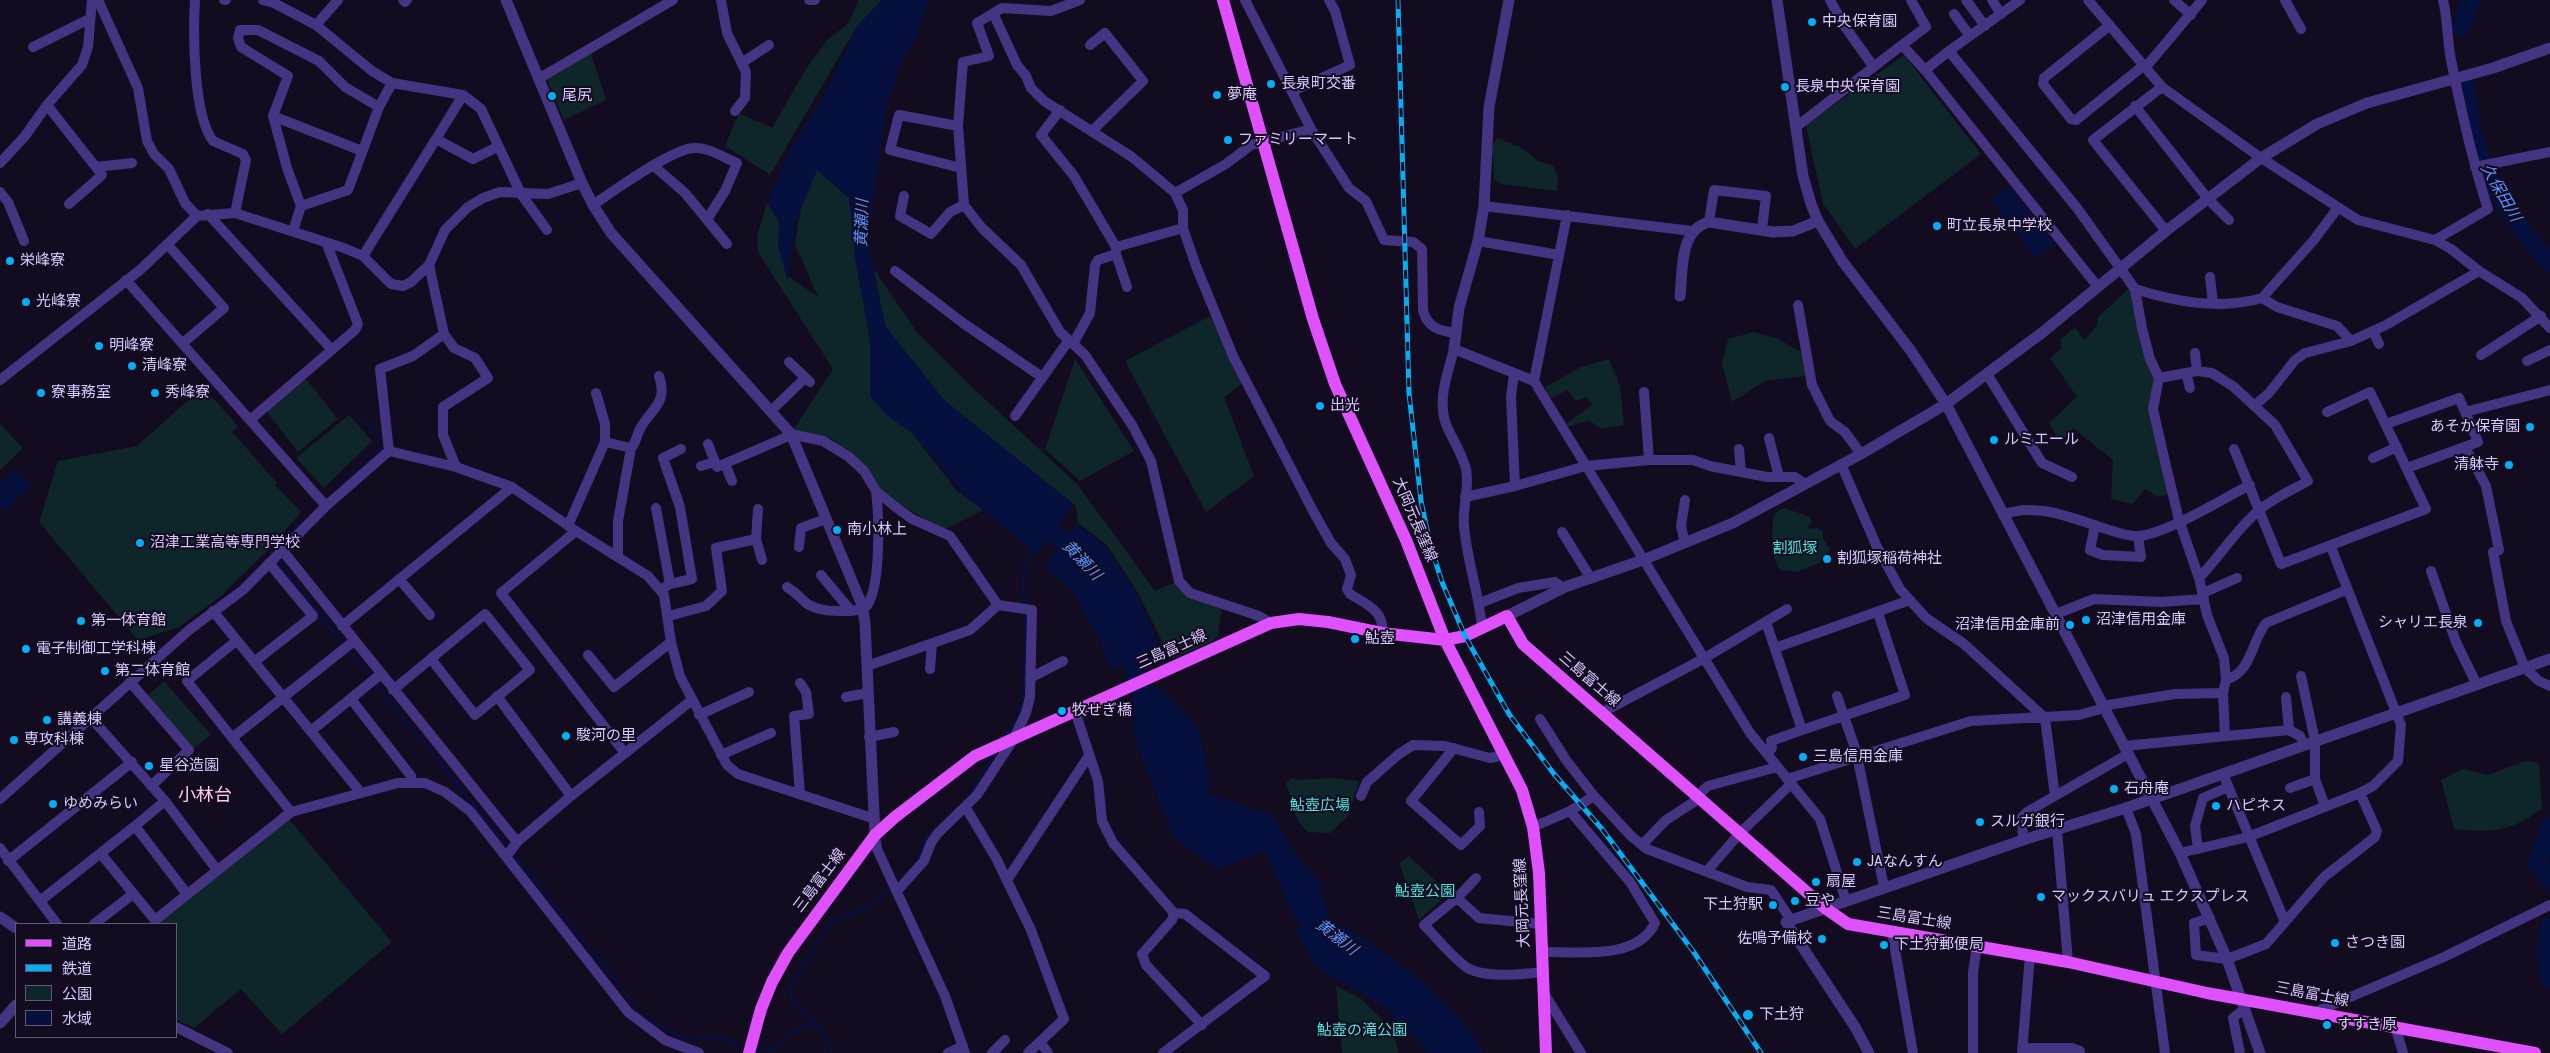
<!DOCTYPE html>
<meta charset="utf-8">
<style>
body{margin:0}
#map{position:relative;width:2550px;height:1053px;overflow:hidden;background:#130b20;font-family:"Roboto Condensed","Noto Sans JP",sans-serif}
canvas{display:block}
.legend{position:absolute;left:15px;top:923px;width:162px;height:115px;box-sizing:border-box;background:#130b20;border:1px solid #635779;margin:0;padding:6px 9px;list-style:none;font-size:15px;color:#dacaff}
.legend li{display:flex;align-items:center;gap:10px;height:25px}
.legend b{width:25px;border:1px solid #635779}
</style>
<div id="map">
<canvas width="2550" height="1053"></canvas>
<ul class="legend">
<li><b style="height:6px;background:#df51ff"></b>道路</li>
<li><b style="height:6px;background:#00aff5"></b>鉄道</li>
<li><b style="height:14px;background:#0e262a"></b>公園</li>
<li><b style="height:14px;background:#06103e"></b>水域</li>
</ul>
</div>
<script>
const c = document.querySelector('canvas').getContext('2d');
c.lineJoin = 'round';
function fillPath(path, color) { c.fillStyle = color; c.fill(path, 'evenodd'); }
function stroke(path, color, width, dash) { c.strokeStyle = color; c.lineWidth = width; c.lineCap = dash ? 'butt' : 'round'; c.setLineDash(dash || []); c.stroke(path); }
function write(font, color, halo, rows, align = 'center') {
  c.font = font + ' "Roboto Condensed","Noto Sans JP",sans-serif'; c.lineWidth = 4; c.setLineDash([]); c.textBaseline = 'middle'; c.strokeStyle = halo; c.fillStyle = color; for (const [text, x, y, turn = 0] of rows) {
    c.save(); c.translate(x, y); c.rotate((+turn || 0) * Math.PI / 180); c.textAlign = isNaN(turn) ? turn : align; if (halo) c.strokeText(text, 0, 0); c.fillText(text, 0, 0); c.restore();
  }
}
const green = new Path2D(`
 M859 0H882L857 26 770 175 725 146 739 113 772 128 806 69 827 40 848 24Z
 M591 53 606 100 564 120 547 79Z
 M1904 55 1981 154 1855 249 1823 204 1806 125Z
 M1497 138 1520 147 1538 161 1553 166 1558 178 1557 191 1501 184 1494 180 1492 145Z
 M817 170 849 198 870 340V396L887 415 913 434 957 491 983 510 943 530 882 493 832 439 794 429 833 369 758 252 757 236 767 203 782 218 786 275 818 297 795 244 801 208Z
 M873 268 916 331 973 388 1078 485 1155 591 1179 581 1222 606 1218 635 1212 642 1171 659 1137 591 1107 545 1078 523 1076 507 943 399 885 326Z
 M2133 285 2155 378 2151 411 2173 493 2157 497 2145 489 2133 504 2111 499 2113 460 2073 428 2060 442 2049 423 2077 397 2050 358 2061 349V339L2075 328 2085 340 2097 325 2098 317Z
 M1210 316 1246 381 1224 397 1254 476 1206 512 1125 361Z
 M1754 332 1778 339 1801 352 1805 376 1765 381 1732 402 1722 363 1728 339Z
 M1075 359 1134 451 1080 481 1045 449Z
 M1609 359 1620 386 1624 425 1601 429 1589 420 1568 427 1567 423 1592 405 1587 397 1576 401 1568 390 1551 398 1545 387 1581 367Z
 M306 379 338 419 298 452 266 411Z
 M203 387 238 426 232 432 277 483 275 485 301 512 268 550 220 597 179 627 138 640 39 522 58 461 137 446Z
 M349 415 372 441 324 488 296 458Z
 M0 424 23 448 0 470Z
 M1785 508 1810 517 1812 522 1808 525 1809 529 1818 528 1823 532V538L1831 550 1823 555 1820 563 1796 572 1780 570 1772 553 1773 517 1779 510Z
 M164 681 211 735 193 749 147 696Z
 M2528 760 2539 764 2542 808C2513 832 2489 833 2454 829L2441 780 2463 769 2488 775Z
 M1291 778 1301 780 1332 778 1359 781 1348 816 1330 833 1308 832C1289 814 1295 805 1286 783Z
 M288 818 392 942 282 1034 241 989 194 1028 176 1020V924H157Z
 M1409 856 1449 893 1419 920 1399 863Z
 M1336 986 1360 998 1392 1029 1399 1053H1342Z`);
const water = new Path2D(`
 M882 0H928L915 41 878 102 864 186 866 228 885 326 946 402 1074 504 1036 554 967 497 913 434 887 415 870 396V340L855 259 849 198 817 170 795 223 788 281 778 246 779 222 767 203 790 150 825 94 857 26Z
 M2009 186 2055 243 2036 258 1991 200Z
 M15 470 31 486 5 511 0 505V484Z
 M1076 524 1105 546 1136 592 1166 662 1110 668 1099 638 1072 590 1045 567Z
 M1156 685 1198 728 1209 777 1208 794 1273 815 1309 878V899L1304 916 1317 890 1323 895 1328 917C1380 949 1432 981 1469 1031 1474 1037 1481 1045 1483 1053H1428L1422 1044 1407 1032 1387 1008 1316 967 1296 933 1301 921 1293 916 1265 851 1217 869 1174 839 1135 741 1133 700Z`);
const stream = new Path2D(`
 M345 482 387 444 360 417
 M281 549V542L312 514
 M281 555 282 568 631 999 641 1017 684 1038 693 1040 717 1036 738 1045
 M1003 739 1017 720 1024 698 1026 629 1023 585 1024 571 1033 548
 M969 797 996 751
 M916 864 927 837 934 831
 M2549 979 2550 985
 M757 1051 776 1048 791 1032 817 1023
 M831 1053C828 1044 822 1027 815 1021 802 1009 788 1006 790 986L832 921 862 910 892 888`);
const river = new Path2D(`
 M2461 28 2471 0
 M2465 83 2472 131 2485 172 2521 229 2550 264
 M863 210 878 102 886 81
 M1034 516 1080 557
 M1132 644 1133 667 1149 716
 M2550 826 2537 863 2550 880
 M1292 866 1311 886 1309 917 1317 924
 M2550 926 2545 950 2550 980`);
const minor = new Path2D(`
 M98 0 138 88 147 141 154 154 169 169 185 203 197 216
 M195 0C193 33 193 115 213 141L243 154 246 160 235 213
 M224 0H226
 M263 0 272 2 316 25 372 71 392 83 463 95 481 109 521 194 547 230
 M403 0 405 2 407 0
 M721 0 727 33 746 72 745 98 735 111
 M809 0H815
 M1080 0 1051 11 1002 8 977 23 989 56 963 62 958 126 964 205 982 228 1021 265 1060 332 1085 355 1132 425 1151 461 1179 581 1190 593 1259 616 1271 623
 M1245 0 1311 129 1349 188 1366 201 1384 240 1413 242 1422 249 1423 311C1428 328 1440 331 1456 333
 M1830 0 1843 24 1873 66
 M1966 0 1985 26
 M1992 0 2001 14
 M2020 0 1949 51 2077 208 2135 289 2142 328 2150 359 2159 378 2153 409 2166 466 2179 520 2199 578 2207 615 2224 658 2226 680 2223 693 2225 736
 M2088 0 2162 87 2261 158 2358 220 2435 240 2451 249 2479 271 2522 298 2550 328
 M2174 0 2191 15
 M2285 0 2301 29
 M993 13 1017 65 1026 76 1031 88 1044 101 1132 157 1175 193
 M1954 14 1970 36
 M316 25 338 0
 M2110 25 2044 78 2043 84 2071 119 2076 120 2143 66
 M1090 45 1105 33 1143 81 1093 130
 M1902 45 1926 27 1911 0
 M33 47 89 19
 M743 62 769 45
 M2145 68 2202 0
 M1925 70 1949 51
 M538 79 673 0
 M2162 87 2093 140 2166 231
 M1293 91 1350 65 1335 11 1329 0
 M47 105 102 175 69 204
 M2135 106 2208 199 2229 220
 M1060 110 1041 135 1074 176 1116 247V254L1127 287
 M273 116 362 151
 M958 126 899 115 890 150 961 168
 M1796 127 1902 45 1925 70 2098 287
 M1311 129 1251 145 1226 164 1175 193 1183 210V228L1196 266 1233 356 1313 511 1331 543 1345 559 1351 575 1347 589 1350 594C1366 604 1385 611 1382 633
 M436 139 463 95
 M0 163 25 136 47 105 82 65 88 47 92 0
 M654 166 685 193 727 244
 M96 167 132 163
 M2475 167 2550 152
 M0 192 8 202 24 241
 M904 196 900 216 931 234 950 212 964 205
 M593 205C612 192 673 148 694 148 709 147 724 158 737 163L725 191 708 218
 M301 206 348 190 379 107 392 83
 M1484 206 1692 231
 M208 214 332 350
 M1709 222 1714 190 1766 196 1762 229
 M293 231 301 206 287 168 273 116 288 76 241 47 238 38 240 30H258L319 61 345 87 379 107
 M2435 240 2488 209C2472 160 2461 110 2451 60 2447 40 2448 20 2443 0
 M1478 241 1559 255
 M168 245 224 308 183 343
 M1116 247 1183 228
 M363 256 436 139 473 159 497 147
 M429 265 444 334 454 348 475 358 488 378 443 407V435L456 467
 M895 271 963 323 1042 377
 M2210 277 2213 303
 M126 280 326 506
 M2135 289C2176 302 2220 310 2262 298L2277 307 2337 326 2351 341 2386 325 2479 271
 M2262 298 2313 241 2337 209
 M1798 305 1812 385 1830 421 1845 432 1861 454
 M2373 331 2379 344
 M1073 344 1090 313 1095 265 1098 260 1116 254
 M2195 353 2197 371
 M2481 355 2541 316
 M2527 361 2550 350
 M789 362 810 382
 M1514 373 1511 397 1515 486
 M2186 373 2190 388
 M1987 374 2042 463 2072 477
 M2159 378 2197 371 2212 373 2234 387 2275 425 2308 481C2292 490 2272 499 2258 511 2235 531 2220 556 2199 578
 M0 380 140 270 197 216 235 213 344 248 363 256 391 284 403 286 411 282 429 265 445 230 468 207 483 198 500 192 548 194 582 183
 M1534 381 1567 215
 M1644 392 1649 460
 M596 393 605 424V442L631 448
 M2254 406 2269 393 2295 360 2305 353 2351 341
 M771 411 805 378
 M2465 412 2550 390
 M1015 416 1069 340
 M250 420 355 330 358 324 326 242
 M2386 424 2459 398 2478 442 2407 468
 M791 434 823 441 849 457 864 471 876 491 893 505 912 519 950 536 998 605 1032 610 1030 697 1026 713 1013 740 977 795 938 833 931 843 924 861 897 891
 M1769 438 1779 477
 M708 444 715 462
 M2465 447 2486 486 2499 550
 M1739 449 1741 472
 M2234 449 2281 564 2426 509 2370 392 2327 412
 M389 451 380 369 413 356 444 334
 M2373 458 2397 447
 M725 464 732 481
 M1841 464 1877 547 1900 589 1926 618 1964 644 2045 718 2055 796
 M701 466 715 462 717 467 791 435
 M1465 497 1515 486 1586 466 1649 460H1693L1710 466 1767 477H1795L1805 484
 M656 508 670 584 665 587
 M758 509 756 539 762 560
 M2003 515C2034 501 2075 519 2106 529 2117 532 2128 537 2139 536 2168 533 2222 499 2250 485
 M2095 525 2090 550 2103 555 2141 557 2138 536
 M568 526 605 442
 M576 531 501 593 624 752
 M1562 532 1590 577
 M1685 543 1681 526 1685 500
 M799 547 801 528 826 519
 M282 550 517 842
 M2493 552 2506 621 2525 668 2539 681 2550 686
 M618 556V521L631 448C636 443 636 438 639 431 649 409 669 405 659 376
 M2431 571 2456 642 2477 685
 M821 575 851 611C857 610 865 610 868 604 881 583 879 515 876 491
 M399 579 430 615
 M670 584 692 579 680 507 663 458 681 449
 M787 587C795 592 800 597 806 603 818 612 837 611 851 611
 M2203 593 2237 578
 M1480 603 1518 588 1555 582 1563 588
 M213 611 361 793
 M2056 614 2094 599 2161 602 2204 599
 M669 616 706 606 722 591 716 548 756 539
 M1766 622 1802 730 1905 695 1878 613
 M342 626 512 487
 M1482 628C1479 593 1467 561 1464 526 1462 508 1470 487 1466 469 1462 453 1452 439 1446 424 1437 399 1448 373 1454 349L1534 381 1750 733 1820 819 1846 901
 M236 641 187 681 291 812
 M1775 648 1910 600
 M588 655 614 687 671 642
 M254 662 313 616 269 563
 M867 666 970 630 998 605
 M930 669 932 643
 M2301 676 2315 741V779L2325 806
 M1030 678 1063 661
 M2226 680C2252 672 2251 642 2266 623L2346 590
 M130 682 189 750 151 786
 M393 690 485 614 530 670 475 715 431 659
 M497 696 571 796
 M1837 696 1856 751 1884 887
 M846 697 868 693
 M2286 697 2289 730
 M351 699 411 776 412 783
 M2102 706 2175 694 2223 693
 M1075 711 1098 781 1102 821 1113 843 1174 913 1185 914 1265 976 1163 1053
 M1601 713 1703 659 1787 609
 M699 715 749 692
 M91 718 165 801 217 870
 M1540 719 1566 760 1594 796
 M311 731 381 674
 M869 737 894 732
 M232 738 354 641
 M2124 746 2289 730 2300 736 2304 745
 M1454 748 1411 801 1461 845 1480 826 1479 812
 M1767 754 1772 748 1771 741 1802 730
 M721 755 771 733
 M2223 774 2285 922
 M1787 779 1971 721 2079 715 2104 708
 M2290 788 2315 779
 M800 794 794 716 809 714 806 692 800 683
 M1361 796 1367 782 1399 754 1413 745 1445 746 1490 758 1505 755
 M1697 796 1708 786 1777 767
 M0 799 189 630 243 590 326 506 389 451 456 467 512 487 576 531 648 576 664 595 671 642 680 676 727 765 738 774 872 818
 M966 808 996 858 1031 930 1064 1019 1028 1053
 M2126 808 2136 834 2165 1053
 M135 826 165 801
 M1533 827 1570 811 1594 796 1631 836 1647 849 1747 887 1771 890 1791 920
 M2057 829 2068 962
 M875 835 877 849 945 996 965 1053
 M2023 840 2022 817 2027 812 2128 754
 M1642 845 1666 820 1700 798
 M0 848 57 924
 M2198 849 2195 826 2203 798 2228 787
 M2180 853 2248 837 2360 793 2373 786 2398 761 2401 725 2331 547
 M101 854 155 920 291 812 398 783H425L445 792 470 811 628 1012 665 1040 699 1053
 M506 857 517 842 571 796 692 700
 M8 861 132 762
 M1707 871 1740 833 1791 784
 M1476 878 1457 898 1424 925C1437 938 1451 956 1466 967 1484 979 1523 974 1543 972
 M1007 880 1088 757
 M1457 898 1479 918 1541 924
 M40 901 135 826 187 894
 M1174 913 1172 920 1142 954 1146 965 1202 1025
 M2210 918 2194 923 2196 955 2227 959 2266 944 2324 877 2375 837 2377 831 2360 793
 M94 924 133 894
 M1892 932 1913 1053
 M1543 952C1578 951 1637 961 1655 923L1630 882 1570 811
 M1545 995 1581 1053
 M2313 1013 2444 957 2550 905
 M2395 1026 2403 1053
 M176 1027 228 1053
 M1040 1042 1048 1053
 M2022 1048H2072L2080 1051V1053
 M948 1053 963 1046
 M992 1053 1005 1040
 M1973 1053V973L1977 945
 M2022 1053 2030 955
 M2240 1053 2233 1018 2244 1009`);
const tertiary = new Path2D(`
 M506 0 582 183 593 205 611 233 791 434 862 605 865 623 875 835
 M1777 0 1803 176 1811 204 1818 221 1843 262 1911 351 1946 404 2180 853 2227 959 2260 1053
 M1680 296C1683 270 1679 230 1709 222L1773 232 1793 231 1818 221
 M1454 349 1459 308 1478 241 1484 206 1489 107 1509 0
 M1507 616 1565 587 1643 560 1733 523 1861 454 1946 404 2043 332 2166 231 2261 158 2317 124 2367 103 2493 68 2550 48
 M0 917 16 928
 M0 1023 16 1005
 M1869 1053 1855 1027 1786 922 2023 840 2126 808 2550 659`);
const primary = new Path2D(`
 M1223 0 1313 319 1335 384 1406 540 1445 640 1522 790 1533 827 1539 873 1546 1053
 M749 1053 761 1009 772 982 788 953 875 835 895 817 975 756 1271 623 1299 619 1328 622 1382 633 1445 640 1465 636 1507 616 1523 644 1825 908 1848 924 2068 962 2207 993 2535 1053`);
const rail = new Path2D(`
 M1398 0 1409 393 1421 501 1430 544 1442 582 1465 636 1509 714 1554 774 1602 829 1693 951 1761 1053`);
const markers = [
 [1812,22,5,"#00aff5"],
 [1271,84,5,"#00aff5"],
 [1785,87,5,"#00aff5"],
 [1217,95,5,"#00aff5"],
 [552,96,5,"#00aff5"],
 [1228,140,5,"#00aff5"],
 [1937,226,5,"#00aff5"],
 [10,261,5,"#00aff5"],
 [26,302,5,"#00aff5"],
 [99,346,5,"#00aff5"],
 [132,366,5,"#00aff5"],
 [41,393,5,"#00aff5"],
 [155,393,5,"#00aff5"],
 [1320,406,5,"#00aff5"],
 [2530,427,5,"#00aff5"],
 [1994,440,5,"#00aff5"],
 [2509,465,5,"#00aff5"],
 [837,530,5,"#00aff5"],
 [140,543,5,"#00aff5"],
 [1827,559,5,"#00aff5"],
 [2086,620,5,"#00aff5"],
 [81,621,5,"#00aff5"],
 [2478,623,5,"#00aff5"],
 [2070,625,5,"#00aff5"],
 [1355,639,5,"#00aff5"],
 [26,649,5,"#00aff5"],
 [105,671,5,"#00aff5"],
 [1062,711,5,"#00aff5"],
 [47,720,5,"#00aff5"],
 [566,736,5,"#00aff5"],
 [14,740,5,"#00aff5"],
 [1803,757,5,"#00aff5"],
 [149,766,5,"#00aff5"],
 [2114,789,5,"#00aff5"],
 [53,804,5,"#00aff5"],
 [2216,806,5,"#00aff5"],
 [1980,822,5,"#00aff5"],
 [1857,862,5,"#00aff5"],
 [1816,882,5,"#00aff5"],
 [2041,897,5,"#00aff5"],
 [1795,901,5,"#00aff5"],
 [1773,905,5,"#00aff5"],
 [1822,939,5,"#00aff5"],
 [2335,943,5,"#00aff5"],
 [1884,945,5,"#00aff5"],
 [1748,1015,6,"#00aff5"],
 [2327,1025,5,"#00aff5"]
];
const poiNames = [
 ["中央保育園",1822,22],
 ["長泉町交番",1281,84],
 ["長泉中央保育園",1795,87],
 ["夢庵",1227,95],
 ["尾尻",562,96],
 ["ファミリーマート",1238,140],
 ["町立長泉中学校",1947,226],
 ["栄峰寮",20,261],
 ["光峰寮",36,302],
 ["明峰寮",109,346],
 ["清峰寮",142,366],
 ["寮事務室",51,393],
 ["秀峰寮",165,393],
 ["出光",1330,406],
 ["あそか保育園",2520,427,"right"],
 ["ルミエール",2004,440],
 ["清躰寺",2499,465,"right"],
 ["南小林上",847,530],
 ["沼津工業高等専門学校",150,543],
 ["割狐塚稲荷神社",1837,559],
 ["沼津信用金庫",2096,620],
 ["第一体育館",91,621],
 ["シャリエ長泉",2468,623,"right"],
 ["沼津信用金庫前",2060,625,"right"],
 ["鮎壺",1365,639],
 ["電子制御工学科棟",36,649],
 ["第二体育館",115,671],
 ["牧せぎ橋",1072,711],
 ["講義棟",57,720],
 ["駿河の里",576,736],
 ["専攻科棟",24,740],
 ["三島信用金庫",1813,757],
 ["星谷造園",159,766],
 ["石舟庵",2124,789],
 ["ゆめみらい",63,804],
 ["ハピネス",2226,806],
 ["スルガ銀行",1990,822],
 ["JAなんすん",1867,862],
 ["扇屋",1826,882],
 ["マックスバリュ エクスプレス",2051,897],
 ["豆や",1805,901],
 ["下土狩駅",1763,905,"right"],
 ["佐鳴予備校",1812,939,"right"],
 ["さつき園",2345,943],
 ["下土狩郵便局",1894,945],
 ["下土狩",1759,1015],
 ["すすき原",2337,1025]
];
const streetNames = [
 ["大岡元長窪線",1414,520,67],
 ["三島富士線",1172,650,-24],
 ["三島富士線",1589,680,41],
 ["三島富士線",820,881,-53],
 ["大岡元長窪線",1523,903,-93],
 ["三島富士線",1914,919,9],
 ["三島富士線",2312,995,11]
];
const parkNames = [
 ["割狐塚",1795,549],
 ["鮎壺広場",1320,806],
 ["鮎壺公園",1425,892],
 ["鮎壺の滝公園",1362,1031]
];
const waterNames = [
 ["久保田川",2500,193,60],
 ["黄瀬川",863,223,-88],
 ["黄瀬川",1081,561,46],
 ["黄瀬川",1336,938,38]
];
const quarterNames = [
 ["小林台",205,796]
];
fillPath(green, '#0e262a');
fillPath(water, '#06103e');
stroke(stream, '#06103e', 3);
stroke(river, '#06103e', 18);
stroke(minor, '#453482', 10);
stroke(tertiary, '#453482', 11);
stroke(primary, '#df51ff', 12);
stroke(rail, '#00aff5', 5);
stroke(rail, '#130b20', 3, [9]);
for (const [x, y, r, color] of markers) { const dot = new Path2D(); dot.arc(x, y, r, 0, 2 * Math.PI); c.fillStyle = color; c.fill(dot); stroke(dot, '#130b20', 2); }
write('15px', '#dacaff', '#130b20', poiNames, 'left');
write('15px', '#dacaff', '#130b20', streetNames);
write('15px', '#50e5dc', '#130b20', parkNames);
write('italic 16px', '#5893ff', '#130b20', waterNames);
write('18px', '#ffcce3', '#130b20', quarterNames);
</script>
